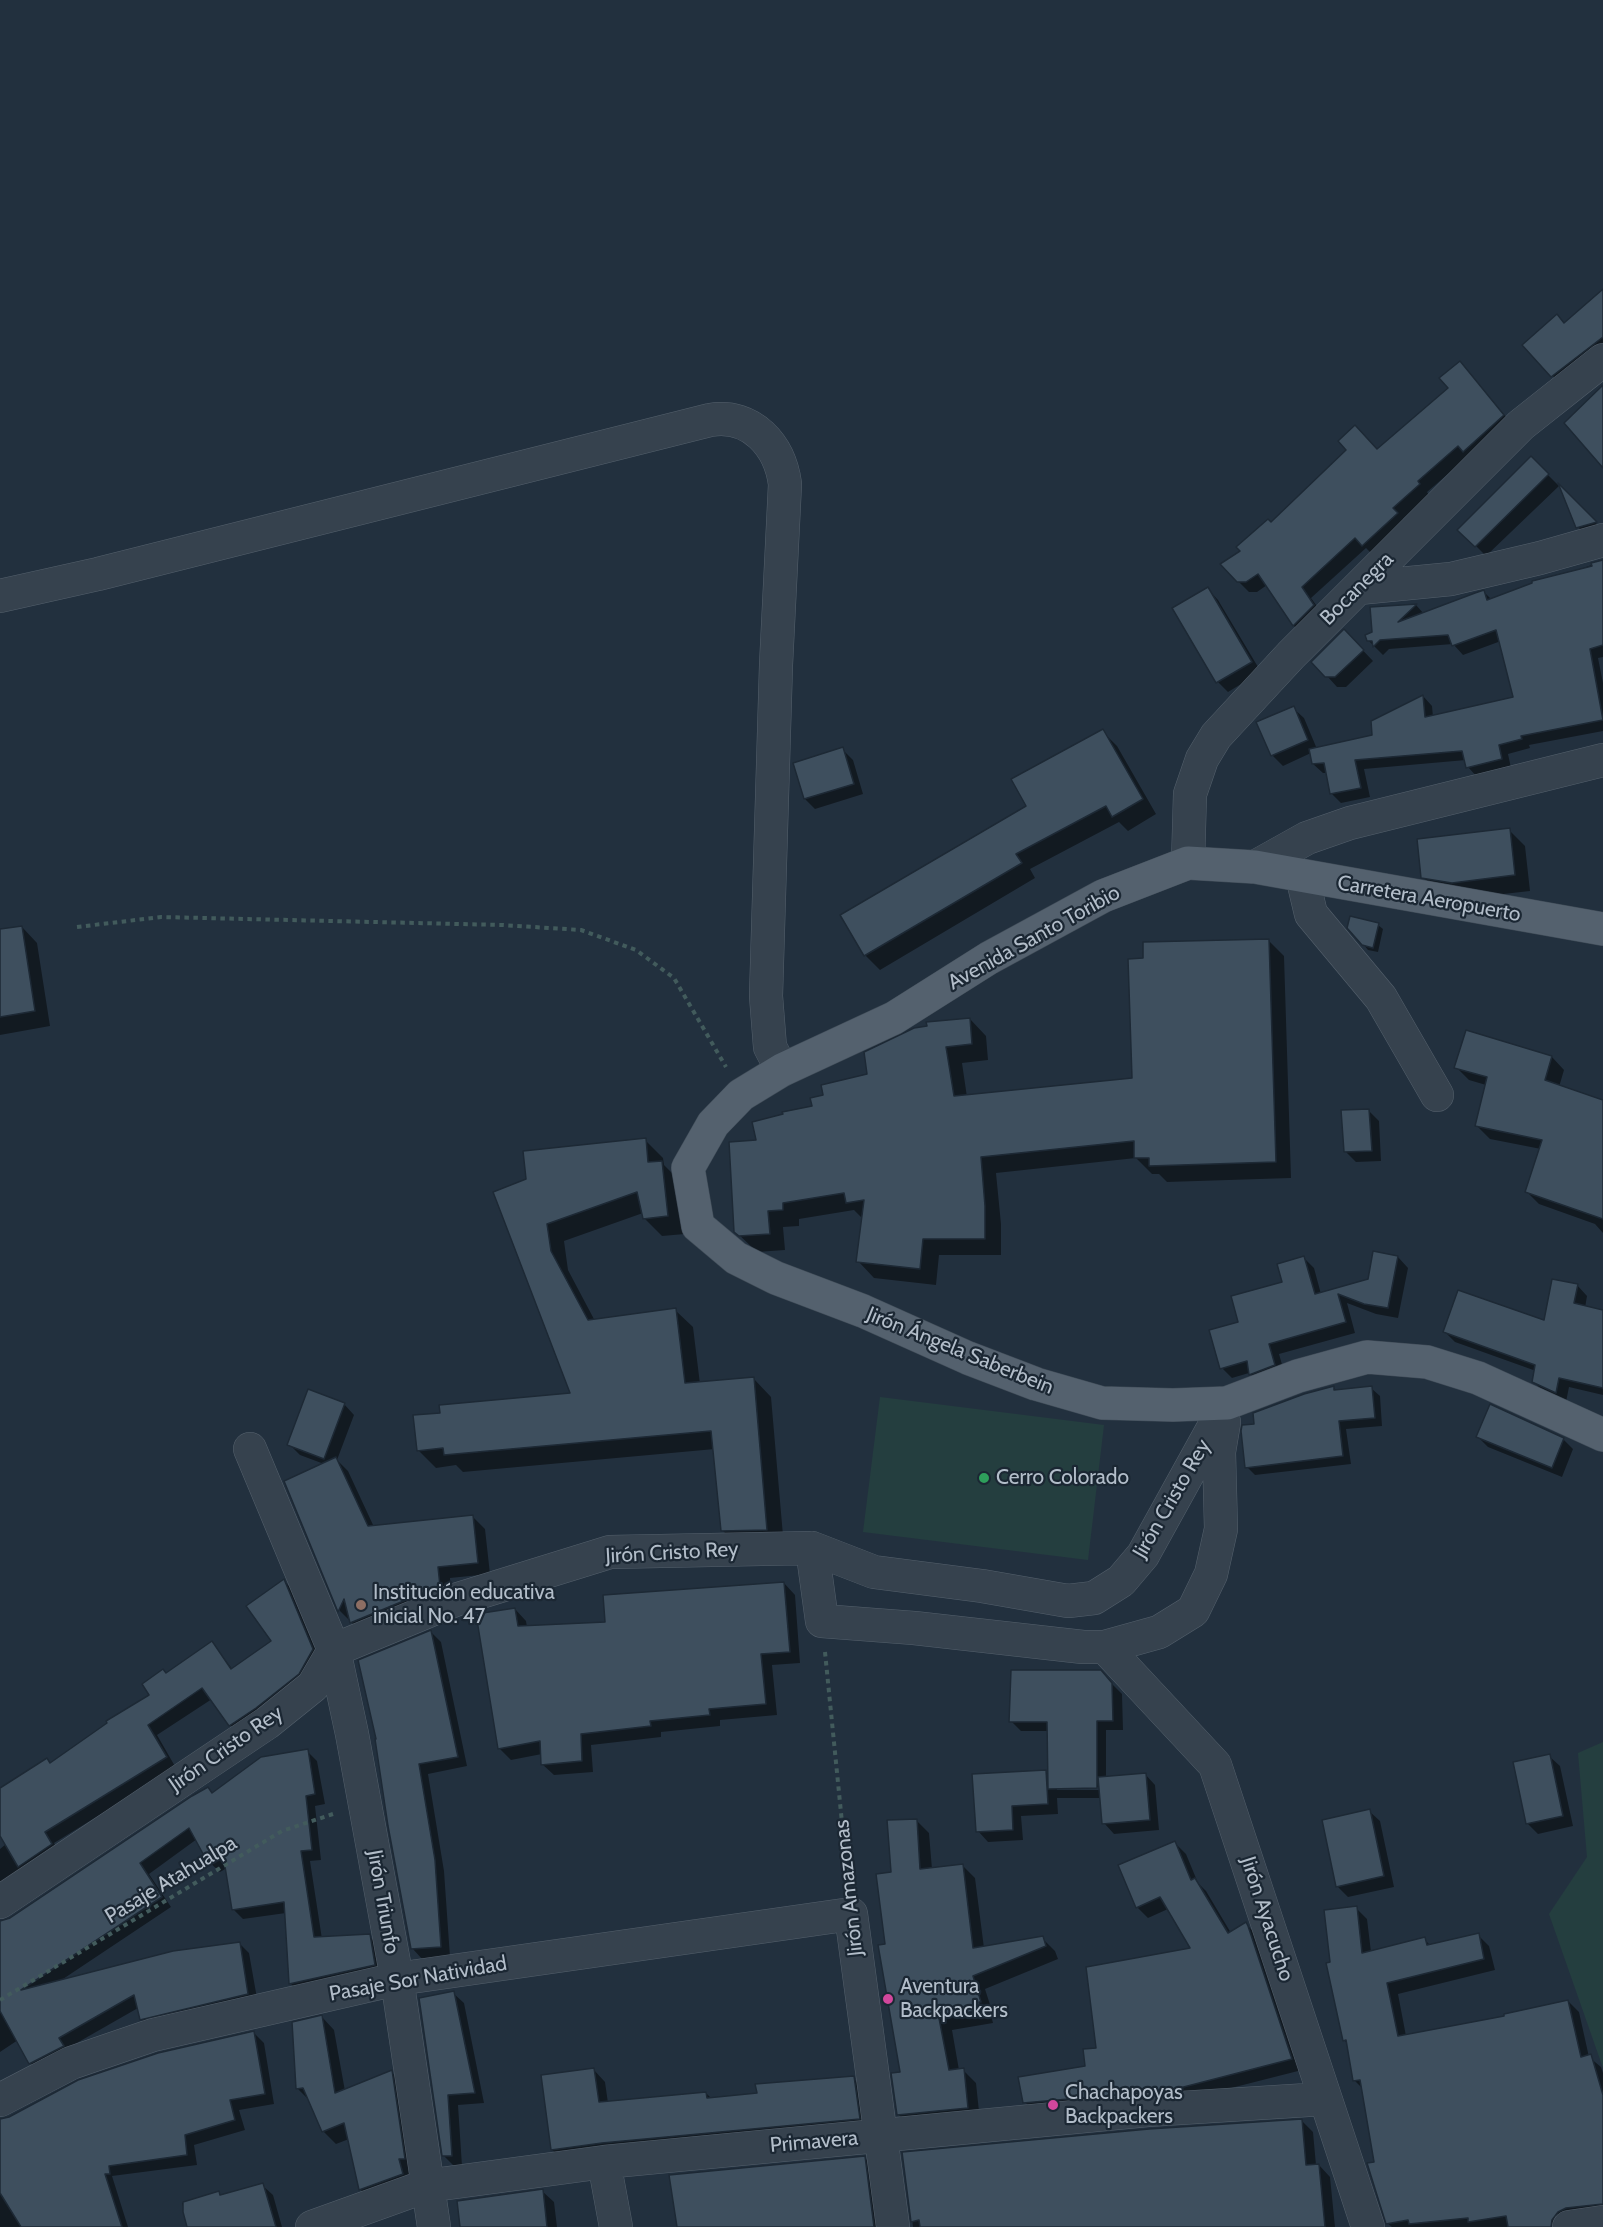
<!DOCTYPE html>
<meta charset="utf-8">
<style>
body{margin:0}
canvas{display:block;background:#22303e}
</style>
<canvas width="1603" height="2227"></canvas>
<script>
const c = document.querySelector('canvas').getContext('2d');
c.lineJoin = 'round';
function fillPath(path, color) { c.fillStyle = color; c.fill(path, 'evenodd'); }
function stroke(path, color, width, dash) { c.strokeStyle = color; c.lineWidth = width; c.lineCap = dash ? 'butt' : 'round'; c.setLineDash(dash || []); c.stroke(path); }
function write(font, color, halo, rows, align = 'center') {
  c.font = font + ' Cabin,sans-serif'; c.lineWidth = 4.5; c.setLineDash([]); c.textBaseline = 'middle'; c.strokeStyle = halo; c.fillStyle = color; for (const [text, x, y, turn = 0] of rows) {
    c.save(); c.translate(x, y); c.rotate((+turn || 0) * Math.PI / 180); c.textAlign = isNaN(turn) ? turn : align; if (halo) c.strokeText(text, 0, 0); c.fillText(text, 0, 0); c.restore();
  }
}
const green = new Path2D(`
 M880 1397 1104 1425 1088 1560 863 1532Z
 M1603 1742V2068L1549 1914 1587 1857 1578 1753Z`);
const shadow = new Path2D(`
 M1603 300V349L1562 386 1525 345 1565 325Z
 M1460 363 1514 426 1469 456 1427 492 1429 495 1403 519 1407 524 1373 555 1366 548 1311 598 1324 616 1304 636 1294 626 1267 585 1257 592H1249L1238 581 1242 552 1271 524 1378 450 1450 388Z
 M1531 458 1559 486 1486 556 1460 530Z
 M1562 490 1600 527 1583 532 1578 527Z
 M1603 561V657L1598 658 1603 683V731L1529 745 1530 748 1508 754 1511 768 1477 777 1468 767 1466 760 1364 769 1370 797 1341 803 1332 794 1327 773H1323L1313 764 1311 753 1283 766 1273 756 1258 723 1293 708 1304 718 1317 749 1374 736 1423 696 1432 706 1433 717 1515 698 1501 641 1463 655 1453 644 1389 649 1383 655 1368 640 1373 633 1371 609 1416 605 1424 614 1484 592 1492 600Z
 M1208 589 1218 600 1261 672 1228 692 1218 682 1174 609Z
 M1354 641 1373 661 1346 687H1337L1327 676Z
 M1102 731 1117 746 1156 814 1128 831 1119 822 1030 869 1035 878 880 970 865 955 1028 807Z
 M842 749 853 760 863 794 815 809 805 799Z
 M1509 830 1525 846 1530 891 1468 898 1439 893 1423 877Z
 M1378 925 1383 929 1378 952 1368 950 1363 944Z
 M22 927 37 943 50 1026 0 1035V931Z
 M1268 940 1284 956 1291 1178 1167 1182 1159 1174H1152L1136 1158 996 1173 1001 1224V1255H939L936 1285 874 1278 858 1261 863 1219 854 1210 799 1219V1226L783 1227 785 1250 757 1252 735 1231 758 1142 813 1107 825 1096 869 1075 970 1019 986 1036 988 1060 962 1063 967 1097 1133 1079Z
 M1552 1057 1564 1070 1559 1087 1603 1105V1233L1595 1224 1539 1204 1526 1191 1541 1149 1490 1139 1477 1126 1486 1085 1469 1080 1456 1067Z
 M1368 1110 1379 1121 1381 1161 1356 1162 1345 1151Z
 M645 1140 663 1158 664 1165 679 1180 685 1234 662 1236 644 1218 643 1213 564 1241 568 1270 595 1321 675 1310 693 1327 700 1384 754 1379 771 1397 784 1547 740 1548 722 1530 715 1449 463 1472 456 1465 436 1468 418 1450 441 1414 572 1395 495 1193Z
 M1398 1257 1408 1268 1398 1318 1376 1314 1347 1303 1355 1333 1279 1354 1285 1375 1260 1384 1249 1373 1232 1378 1222 1368 1240 1323 1284 1283 1304 1258 1314 1268 1321 1294 1370 1280Z
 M1577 1285 1587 1296 1585 1308 1603 1312V1395L1569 1387 1566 1402 1544 1392 1533 1381 1536 1371 1455 1342 1445 1332 1545 1322Z
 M1333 1387 1337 1391 1371 1388 1380 1396 1382 1426 1346 1429 1351 1464 1255 1475 1247 1467 1256 1425Z
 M344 1404 354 1415 337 1460 348 1471 374 1527 473 1517 485 1529 490 1574 450 1578 451 1598 363 1634 340 1611 286 1482 324 1464 300 1455 289 1444Z
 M1478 1437 1563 1439 1573 1449 1562 1477 1488 1447Z
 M284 1581 294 1591 322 1660 240 1735 230 1725 212 1699 157 1735 176 1768 54 1843 61 1855 0 1896V1849L6 1844 0 1834V1788L47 1760 51 1764 151 1696 166 1674 212 1643 233 1670 274 1641Z
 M784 1583 795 1595 800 1663 772 1665 777 1715 720 1720V1726L661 1732V1737L591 1745 593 1772 554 1775 542 1764V1754L511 1760 499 1748 515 1609 526 1621 527 1627 607 1623Z
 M431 1632 441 1642 467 1766 428 1774 444 1871 450 1957 422 1959 412 1948 378 1740Z
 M1100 1672 1122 1694 1123 1730H1106V1778L1145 1774 1155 1785 1159 1830 1114 1834 1104 1823 1101 1798H1057L1058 1814 1021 1816 1023 1840 988 1842 978 1831 1045 1771 1049 1775V1731H1021L1011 1721ZM1057 1787H1104V1790H1057Z
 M307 1751 317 1761 325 1804 315 1806 321 1860 310 1861 322 1939 369 1936 379 1946 385 1975 301 1994 291 1984 286 1913 243 1919 233 1909 227 1868 220 1872 209 1862 197 1839 149 1874 171 1907 60 1981 239 1943 249 1953 258 2004 151 2029 141 2019 138 2008 68 2048 40 2073 30 2063 18 2040 0 2052V1922L11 1919 208 1789 214 1794Z
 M1549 1756 1560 1766 1573 1826 1538 1834 1527 1823Z
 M1369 1811 1380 1821 1394 1887 1348 1897 1338 1887 1323 1821Z
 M916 1820 929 1833 932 1869 962 1865 975 1878 984 1948 1042 1938 1055 1951 1058 1959 985 1989 993 2014 991 2015 993 2023 952 2030 959 2070H963L976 2083 980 2121 911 2128 898 2114 902 2073 886 1945 892 1874Z
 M1175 1843 1186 1854 1198 1883 1206 1891 1231 1933 1246 1924 1257 1935 1302 2070 1184 2100 1036 2114 1025 2102 1087 2067 1098 2049 1192 1949 1168 1909 1148 1918 1137 1907Z
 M1356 1908 1367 1919 1371 1952 1424 1939 1431 1946 1478 1935 1489 1946 1495 1970 1398 1994 1406 2036 1506 2017 1568 2001 1579 2012 1589 2057 1601 2067 1603 2073V2215L1566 2227H1392L1387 2223 1363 2089 1355 2081 1349 2045 1344 2040 1332 1963Z
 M453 1993 464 2003 484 2103 458 2105 462 2166H454L444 2156Z
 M322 2017 334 2030 345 2091 391 2072 404 2084 415 2187 373 2202 360 2189 349 2139 336 2144 323 2131 311 2102 298 2089Z
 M254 2033 264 2043 274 2104 239 2110 245 2130 194 2145 197 2165 112 2176 128 2227H0V2120Z
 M594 2070 605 2082 608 2103 706 2093 712 2099 758 2095 757 2085 853 2078 865 2090 871 2130 564 2161 552 2150Z
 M1302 2121 1313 2132 1316 2165H1319L1330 2177 1335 2227H913L904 2154Z
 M864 2157 876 2169 883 2227H678Z
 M262 2185 273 2195 282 2227H189L182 2203 219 2193 222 2196Z
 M542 2191 554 2202 557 2227H461Z`);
const building = new Path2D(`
 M1603 289V337L1551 377 1522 345 1557 314 1564 323Z
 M1460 361 1504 415 1463 452 1458 446 1418 481 1420 484 1393 508 1398 513 1362 546 1355 538 1302 587 1314 605 1293 626 1258 574 1246 582H1237L1220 564 1240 551 1236 547 1268 519 1271 522 1346 450 1338 441 1355 425 1377 449 1448 388 1439 378Z
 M1603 385V468L1564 423Z
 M1531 456 1549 474 1475 547 1457 530Z
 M1558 483 1597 522 1576 528Z
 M1603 560V645L1590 649 1603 720 1521 736 1522 739 1499 745 1502 759 1466 768 1462 751 1355 760 1361 788 1330 794 1324 763 1312 764 1309 749 1372 735 1371 721 1423 695 1425 717 1513 697 1496 630 1452 646 1448 635 1380 640 1373 647 1372 641H1367L1365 635 1372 632 1370 607 1417 604 1398 622 1475 593 1484 590 1487 600 1532 583V581L1592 566 1591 563Z
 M1208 587 1252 662 1216 683 1172 608Z
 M1344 629 1364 650 1335 677H1325L1311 662Z
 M1294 706 1308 740 1271 756 1256 722Z
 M1103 729 1143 799 1112 817 1106 806 1016 854 1022 863 864 956 840 915 1026 806 1011 779Z
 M843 747 854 784 804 799 793 763Z
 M1510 828 1515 875 1452 883 1421 878 1417 839Z
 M1350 916 1379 923 1373 948 1362 945 1347 928Z
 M22 926 35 1011 0 1017V929Z
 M1269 939 1276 1162 1149 1166V1158H1134V1141L981 1157 985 1206V1239H923L920 1269 856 1262 864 1200 846 1203 844 1193 783 1203V1210L768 1211 770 1234 739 1236 734 1232 729 1142 756 1140 752 1122 783 1114 782 1112 812 1106 810 1098 823 1095 821 1085 867 1074 864 1052 914 1028 927 1026 926 1022 970 1018 972 1044 946 1047 954 1096 1132 1078 1128 959 1143 958V942Z
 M1466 1030 1552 1056 1545 1080 1603 1100V1219L1525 1192 1542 1140 1475 1126 1487 1077 1454 1068Z
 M1369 1109 1372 1151 1344 1152 1341 1110Z
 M646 1138 648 1162 662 1161 668 1216 643 1219 637 1192 547 1224 551 1251 588 1320 676 1308 685 1383 754 1377 767 1530 721 1531 711 1431 444 1455 443 1448 417 1451 413 1415 440 1413 439 1405 570 1393 493 1192 526 1179 523 1151Z
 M1373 1251 1398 1256 1388 1308 1364 1304 1338 1294 1346 1322 1269 1344 1275 1365 1249 1375 1247 1361 1220 1369 1209 1330 1238 1322 1231 1296 1282 1282 1277 1264 1304 1256 1315 1294 1368 1279Z
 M1552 1279 1578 1284 1574 1303 1603 1310V1388L1559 1378 1556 1393 1532 1382 1535 1365 1443 1332 1458 1290 1544 1320Z
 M1334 1386V1390L1372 1386 1375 1418 1339 1421 1343 1456 1245 1468 1241 1431 1242 1425 1254 1424 1253 1413 1304 1394Z
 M308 1389 345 1403 324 1459 287 1445Z
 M1490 1404 1564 1438 1552 1468 1476 1437Z
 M336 1457 368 1526 473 1515 478 1563 438 1567 440 1586 350 1623 344 1599 338 1612 284 1481Z
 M284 1579 313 1649 299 1674 256 1708 229 1726 202 1688 148 1725 167 1757 45 1832 52 1844 18 1867 0 1836V1788L47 1758 50 1763 107 1723 106 1721 149 1695 142 1684 163 1669 166 1673 212 1641 231 1669 271 1641 246 1606Z
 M784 1582 790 1652 761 1654 766 1704 709 1709 710 1715 650 1721 651 1726 581 1734 582 1761 541 1765 540 1741 498 1749 476 1614 515 1608 518 1626 605 1622 603 1595Z
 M431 1630 458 1757 419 1764 435 1860 441 1947 411 1949 388 1826 375 1739H376L358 1660Z
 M1011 1670H1101L1112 1683 1113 1721H1097V1788L1048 1789 1047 1722H1009Z
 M308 1749 315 1794 306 1796 312 1850 301 1851 314 1937 370 1934 375 1965 289 1984 284 1902 232 1910 223 1854 208 1863 189 1828 140 1863 162 1897 21 1990 173 1951 240 1942 248 1994 140 2020 134 1995 59 2038 64 2046 29 2064 0 2011V1921L10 1918 192 1796 208 1787 212 1793 261 1757Z
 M1550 1754 1563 1816 1526 1824 1513 1762Z
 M1046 1770 1048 1804 1012 1806 1013 1830 976 1832 972 1774Z
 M1146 1773 1150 1820 1102 1824 1098 1777Z
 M1370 1809 1384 1876 1336 1887 1322 1820Z
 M917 1819 920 1869 963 1864 973 1948 1043 1936 1046 1946 973 1976 981 2002H979L980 2010 939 2018 949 2070 964 2068 968 2108 897 2115 891 2073 900 2072 878 1945 885 1944 876 1874 891 1872 887 1820Z
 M1175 1841 1191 1880 1195 1878 1228 1933 1246 1922 1248 1926 1292 2059 1172 2090 1023 2103 1018 2077 1085 2066 1083 2049 1096 2048 1086 1967 1190 1948 1160 1897 1136 1908 1118 1865Z
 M1357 1906 1362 1953 1425 1937 1427 1945 1479 1933 1484 1959 1387 1983 1398 2036 1504 2016V2014L1568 2000 1581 2057 1591 2054 1603 2095V2204L1566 2208 1558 2212 1552 2220 1551 2227H1508L1506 2216 1468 2222V2218L1409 2224 1408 2220 1386 2224 1367 2163 1374 2162 1360 2080 1353 2081 1346 2040 1343 2041 1326 1963 1330 1962 1324 1910Z
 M454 1991 475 2093 448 2095 452 2156H442L419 1998Z
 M322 2015 335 2093 392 2070 405 2159H399L403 2174 359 2190 344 2123 322 2132 303 2088 296 2089 292 2022Z
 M254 2031 265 2094 230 2100 235 2120 185 2135 187 2155 109 2166 110 2174H105L122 2227H21L0 2193V2119L9 2117 78 2080 158 2053Z
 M594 2068 599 2102 706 2092 707 2098 757 2093 755 2084 854 2076 860 2119 602 2143 551 2150 541 2075Z
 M1302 2119 1306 2165 1319 2164 1325 2227H920L919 2220 911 2222 902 2152 1149 2129Z
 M865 2156 874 2227H677L669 2175Z
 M263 2183 276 2227H187L183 2212V2202L219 2191 220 2195Z
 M543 2189 547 2227H460L457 2201Z`);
const path = new Path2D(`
 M77 927 161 917 502 925 581 930 636 950 674 978 726 1067
 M825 1652 848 1883
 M0 2000 282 1831 333 1814`);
const minor = new Path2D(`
 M1359 588 1451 579 1540 558 1603 540
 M0 596 98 574 710 420C752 413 780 446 785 484L776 665 766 996 770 1047 782 1070
 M1188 863 1190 794 1202 759 1216 736 1291 655 1521 425 1603 360
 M1255 867 1307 838 1350 823 1603 760
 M1302 876 1311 914 1381 998 1437 1095
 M250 1449 334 1650 352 1734 397 1979 434 2227
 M812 1548 822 1621 914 1628 1083 1647H1105L1159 1632 1193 1611 1211 1574 1221 1529 1219 1452 1224 1422
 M1105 1647 1215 1765 1368 2227
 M0 1902 267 1723 313 1686 334 1650 455 1600 610 1552 812 1548 874 1572 982 1586 1068 1601 1094 1598 1121 1581 1143 1555 1227 1403
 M0 2100 71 2063 153 2035 397 1979 851 1914 893 2227
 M604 2162 616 2227
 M312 2227 426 2186 604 2162 1148 2110 1324 2099
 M1569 2227 1603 2222`);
const major = new Path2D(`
 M1603 929 1255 867 1188 863 1103 896 989 958 894 1018 782 1070 741 1095 713 1124 688 1168 698 1226 736 1258 776 1278 863 1311 968 1358 1036 1384 1102 1403 1173 1405 1227 1403 1298 1376 1367 1357 1427 1362 1478 1378 1603 1435`);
const markers = [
 [984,1478,6,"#2e9e5b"],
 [361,1605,6,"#8d6e63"],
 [888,1999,6,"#d1479c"],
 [1053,2105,6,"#d1479c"]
];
const streetNames = [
 ["Bocanegra",1357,589,-45],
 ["Carretera Aeropuerto",1429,899,10],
 ["Avenida Santo Toribio",1034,938,-29],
 ["Jirón Ángela Saberbein",960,1351,22],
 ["Jirón Cristo Rey",1172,1499,-60],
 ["Jirón Cristo Rey",672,1553,-3],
 ["Jirón Cristo Rey",226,1749,-35],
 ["Pasaje Atahualpa",171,1880,-31],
 ["Jirón Amazonas",849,1888,-96],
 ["Jirón Triunfo",383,1902,80],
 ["Jirón Ayacucho",1267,1919,72],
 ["Pasaje Sor Natividad",418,1979,-10],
 ["Primavera",814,2142,-5]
];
const poiNames = [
 ["Cerro Colorado",996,1478],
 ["Institución educativa",373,1593],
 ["inicial No. 47",373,1617],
 ["Aventura",900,1987],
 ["Backpackers",900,2011],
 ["Chachapoyas",1065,2093],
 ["Backpackers",1065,2117]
];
fillPath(green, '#243e3f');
fillPath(shadow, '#0007');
fillPath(building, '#3e4f5e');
stroke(building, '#1d2935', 1.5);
stroke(minor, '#54606c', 34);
stroke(major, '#3f4b57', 34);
stroke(path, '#425b5c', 4, [4.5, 4.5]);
stroke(minor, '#36424e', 33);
stroke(major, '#54616e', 33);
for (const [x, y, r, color] of markers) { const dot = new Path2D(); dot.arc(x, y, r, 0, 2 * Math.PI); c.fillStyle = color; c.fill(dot); stroke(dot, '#1b2733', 2); }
write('21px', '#b2bdc9', '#1b2733', streetNames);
write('21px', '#b2bdc9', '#1b2733', poiNames, 'left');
</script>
